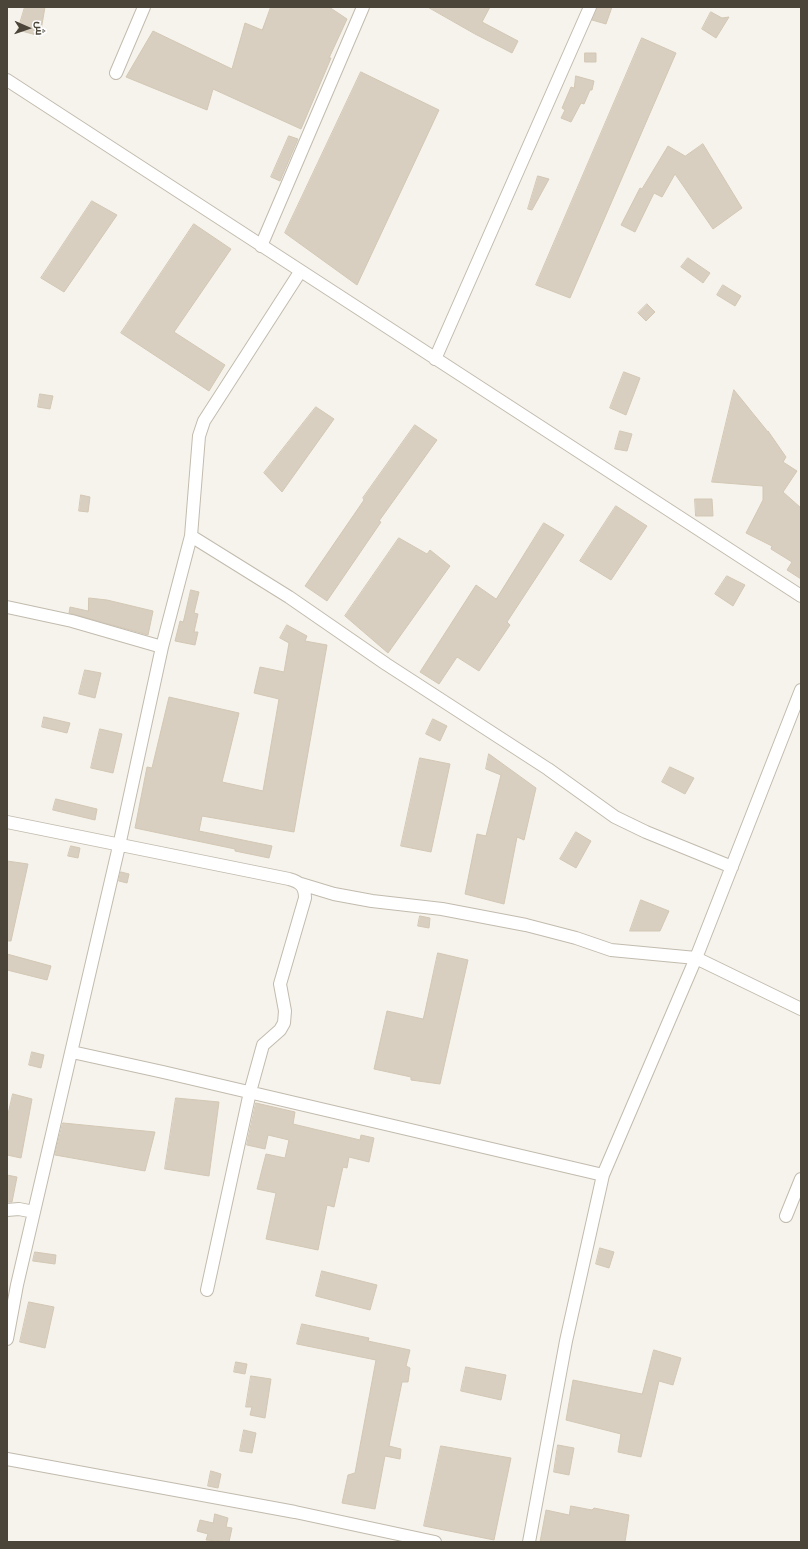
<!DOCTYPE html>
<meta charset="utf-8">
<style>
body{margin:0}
#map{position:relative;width:808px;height:1549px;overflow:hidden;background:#f6f3ec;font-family:Commissioner,Cairo,sans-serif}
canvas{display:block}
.frame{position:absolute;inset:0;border:8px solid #4b4439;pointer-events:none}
.north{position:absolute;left:8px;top:8px;width:40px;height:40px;-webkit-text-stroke:3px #fff;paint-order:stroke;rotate:92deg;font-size:11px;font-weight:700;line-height:16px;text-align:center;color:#4b4439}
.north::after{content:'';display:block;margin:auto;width:14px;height:18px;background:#4b4439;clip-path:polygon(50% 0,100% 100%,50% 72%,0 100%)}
</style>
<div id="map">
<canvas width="808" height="1549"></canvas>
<div class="frame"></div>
<div class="north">ش</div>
</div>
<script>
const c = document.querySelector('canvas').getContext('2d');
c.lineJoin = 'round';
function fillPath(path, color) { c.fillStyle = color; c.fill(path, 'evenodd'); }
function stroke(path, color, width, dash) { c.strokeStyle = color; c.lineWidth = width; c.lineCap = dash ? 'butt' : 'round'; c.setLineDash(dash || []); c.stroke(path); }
const building = new Path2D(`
 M25 7H45L40 36 18 30Z
 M271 7H329L347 19 329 58H331L301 129 213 89 207 110 126 77 153 31 232 69 245 23 262 30Z
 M428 7H490L482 22 518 41 512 53 475 34Z
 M597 7H612L606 24 592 20Z
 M711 12 722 18 729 17 716 38 702 29Z
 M642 38 676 53 570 298 536 285Z
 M585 53H596V62H585Z
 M361 72 439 110 357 285 285 233Z
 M576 76 594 81 592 90H590L584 104 581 103 571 122 561 118 565 110 562 108 571 87 574 88Z
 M289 136 298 139 280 181 271 177Z
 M703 144 742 208 713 229 675 174 662 197 654 193 635 232 621 225 640 188 642 189 668 146 685 156Z
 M538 176 549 179 532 210 528 209Z
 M92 201 117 215 64 292 41 278Z
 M194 224 231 249 174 332 225 365 209 391 121 333Z
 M688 258 710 273 703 283 681 267Z
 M723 285 741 296 735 306 717 295Z
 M647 304 655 312 646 321 638 313Z
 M624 372 640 378 626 415 610 408Z
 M734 390 768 432V431L786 457 783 462 797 471 783 492 801 508V579L787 570 792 562 771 549 772 546 746 533 763 500V486L712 482Z
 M40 394 53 396 50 409 38 407Z
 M316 407 334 419 282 492 264 473Z
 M415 425 437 440 379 521 381 522 327 601 305 586 364 500 363 498Z
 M620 431 632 434 627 451 615 449Z
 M81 495 90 497 88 512 79 511Z
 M695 499H712L713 516H696Z
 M616 506 647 526 611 580 580 561Z
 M544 523 564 535 507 622 510 625 479 671 457 657 439 684 420 672 476 585 496 599Z
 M399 538 427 554 430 550 450 566 388 653 345 616Z
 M727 576 745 585 733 606 715 594Z
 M191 590 199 592 194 613 198 614 194 632H198L195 645 175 641 180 621 183 622Z
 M89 598 107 600 153 611 148 635 69 613 70 607 88 611Z
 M287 625 307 636 305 641 327 645 294 832 202 816 199 831 272 846 269 858 235 851V849L135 828 147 767 152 768 169 697 239 713 222 782 263 791 279 699 254 693 260 667 284 672 289 643 280 638Z
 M85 670 101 673 95 698 79 694Z
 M44 717 70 723 67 733 42 727Z
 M433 719 447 726 440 741 426 734Z
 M100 729 122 734 113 773 91 768Z
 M489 754 536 788 524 840 517 837 504 904 465 894 477 834 486 836 501 775 486 769Z
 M420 758 450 764 431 852 401 846Z
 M670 767 694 778 685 794 662 782Z
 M56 799 97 809 95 820 53 810Z
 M576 832 591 841 576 868 560 859Z
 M71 846 80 848 78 858 68 856Z
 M7 861 28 864 11 941H7Z
 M121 872 129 874 127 883 119 881Z
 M641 900 669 911 660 931H630Z
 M420 916 430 918 429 928 418 926Z
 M438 953 468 960 440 1084 411 1080V1077L374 1069 387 1011 423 1019Z
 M7 954 51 966 47 980 7 970Z
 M32 1052 44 1055 41 1068 29 1065Z
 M13 1094 32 1099 21 1158 7 1155V1119Z
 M176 1098 219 1102 209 1176 165 1169Z
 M256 1103 295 1112 293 1124 360 1140 361 1135 374 1138 369 1162 349 1157 347 1168 343 1167 334 1207 327 1205 318 1250 266 1239 276 1193 257 1189 266 1154 285 1158 289 1140 268 1135 265 1149 247 1145Z
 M63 1123 155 1132 145 1171 55 1155Z
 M7 1175 17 1177 12 1202H7Z
 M600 1248 614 1252 609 1268 596 1264Z
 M35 1252 56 1255 55 1264 33 1261Z
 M322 1271 377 1285 370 1310 316 1296Z
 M29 1302 54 1307 45 1348 20 1342Z
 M302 1324 369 1338 368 1341 410 1350 406 1366 410 1368 408 1382H402L389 1446 401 1449 400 1459 385 1456 375 1509 342 1503 348 1475 355 1473 376 1360 297 1344Z
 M654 1350 681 1358 673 1385 659 1381 641 1457 618 1452 621 1434 566 1420 573 1380 642 1394Z
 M236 1362 247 1364 245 1374 234 1372Z
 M466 1367 506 1375 501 1400 461 1391Z
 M251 1376 271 1379 265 1418 250 1415 252 1407H246Z
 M244 1430 256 1433 252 1453 240 1451Z
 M558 1445 574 1448 569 1475 554 1472Z
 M441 1446 511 1458 494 1540 424 1526Z
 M211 1471 221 1474 218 1488 208 1486Z
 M571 1506 592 1510 594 1508 629 1515 625 1542H540L546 1510 569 1515Z
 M215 1514 228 1518 226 1527 232 1528 229 1542 206 1540 208 1534 197 1531 200 1520 213 1523Z`);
const minor = new Path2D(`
 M116 73 144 7
 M7 80 801 596
 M261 246 363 7
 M435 359 590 7
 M191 536 289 597 386 664 548 769 615 817 646 832 732 867
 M7 607 72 621 162 647
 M7 822 289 879C300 882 305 886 305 898L280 984 285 1011 284 1023 280 1030 263 1045 250 1092 207 1290
 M301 884 334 894 372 901 442 909 526 925 576 938 611 950 696 958 801 1009
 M72 1052 163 1072 603 1175
 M7 1210 19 1209 34 1212
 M786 1216 801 1179
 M7 1339 17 1285 119 846 162 647 191 536 199 436 204 421 300 272
 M7 1459 295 1512 435 1542
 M529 1542 566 1341 603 1175 696 958 801 690`);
fillPath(building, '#d8cfc1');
stroke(building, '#d3c7b4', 1);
stroke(minor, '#c2bbae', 14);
stroke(minor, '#fff', 12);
</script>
